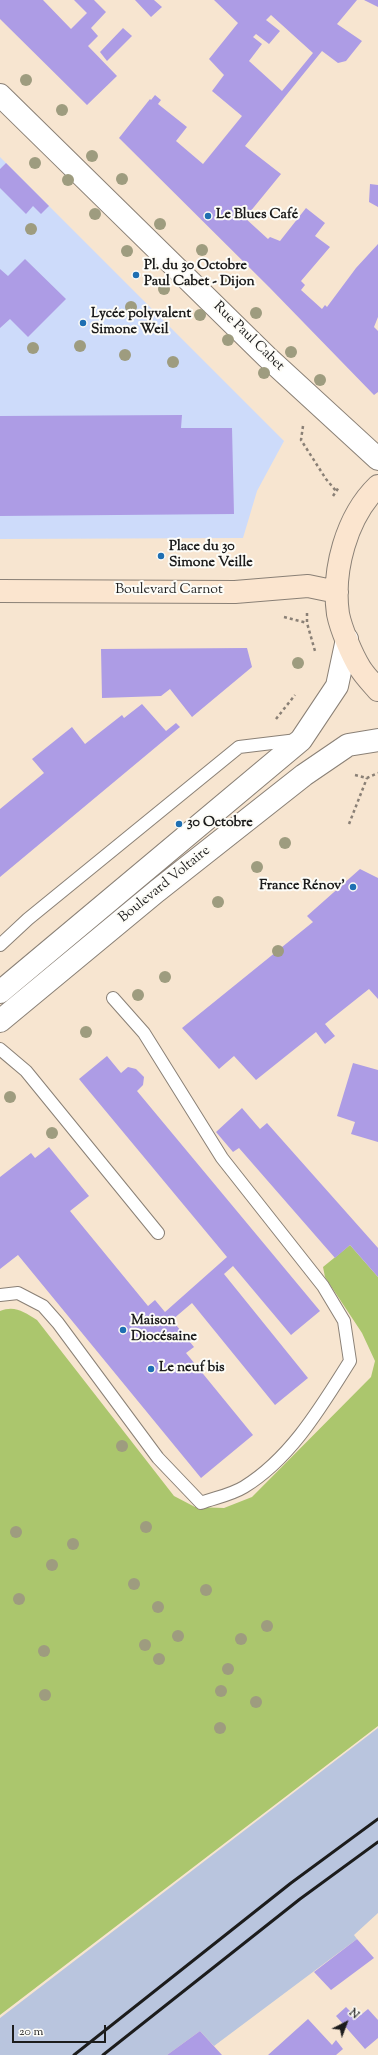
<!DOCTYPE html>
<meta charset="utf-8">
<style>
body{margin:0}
#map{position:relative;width:378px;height:2055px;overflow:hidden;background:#f7e5d0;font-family:"Sorts Mill Goudy",serif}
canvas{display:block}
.north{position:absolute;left:326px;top:2003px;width:40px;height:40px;-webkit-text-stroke:3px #fdfcf7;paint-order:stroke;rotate:42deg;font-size:11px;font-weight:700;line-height:16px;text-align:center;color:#1c1c1c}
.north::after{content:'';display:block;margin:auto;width:14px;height:18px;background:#1c1c1c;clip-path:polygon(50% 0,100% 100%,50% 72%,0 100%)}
.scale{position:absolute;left:12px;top:2025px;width:94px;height:18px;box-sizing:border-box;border:2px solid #1c1c1c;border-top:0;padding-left:5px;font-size:12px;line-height:14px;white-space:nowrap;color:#1c1c1c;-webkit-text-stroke:3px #fdfcf7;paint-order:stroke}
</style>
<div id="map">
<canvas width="378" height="2055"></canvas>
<div class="north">N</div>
<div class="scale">20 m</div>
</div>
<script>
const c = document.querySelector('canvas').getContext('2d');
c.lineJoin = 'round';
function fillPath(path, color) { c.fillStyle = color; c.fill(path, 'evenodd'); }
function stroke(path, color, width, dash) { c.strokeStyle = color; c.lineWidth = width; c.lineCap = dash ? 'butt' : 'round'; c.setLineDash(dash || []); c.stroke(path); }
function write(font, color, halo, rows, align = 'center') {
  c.font = font + ' "Sorts Mill Goudy",serif'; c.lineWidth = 4; c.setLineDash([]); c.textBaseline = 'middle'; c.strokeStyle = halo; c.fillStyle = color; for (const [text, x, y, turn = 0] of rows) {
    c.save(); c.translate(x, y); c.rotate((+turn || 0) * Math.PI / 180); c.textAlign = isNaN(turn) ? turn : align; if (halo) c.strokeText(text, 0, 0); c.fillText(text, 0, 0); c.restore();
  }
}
const built = new Path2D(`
 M0 157 284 441 257 491 243 538 0 539Z`);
const industrial = new Path2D(`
 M378 1728V1913L354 1935 357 1939 214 2046 200 2031 167 2055H0V2018Z`);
const green = new Path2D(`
 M350 1245 378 1277V1726L0 2015V1311C15 1305 24 1312 37 1320L174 1496 195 1507 224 1508 252 1497 371 1377 375 1361 362 1333 325 1277 323 1267Z`);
const building = new Path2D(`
 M0 0H43L71 29 87 13 74 0H94L106 12 91 28 98 36 88 46 117 76 87 105 0 19Z
 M135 0H154L162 7 151 17Z
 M214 0H357L337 24 362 41 346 61 338 63 322 51 245 146 281 174 245 218 268 239 270 237 280 241 306 208 325 223 315 236 330 247 301 281 305 285 301 290 322 309 325 305 327 307 356 268 378 244V317L374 327 378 331V392L374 395 269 287 119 138 150 99 151 100 155 95 161 100 158 104 187 127 176 141 203 164 242 116 212 91 224 75 209 59 238 23ZM271 15 313 53 282 91 249 61 262 44 253 37 256 34 269 44 280 31 266 20Z
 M364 0H378V7Z
 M123 28 132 36 107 61 100 52Z
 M6 163 49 206 41 214 33 206 26 214 0 188V169Z
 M370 184 378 185V207L369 202Z
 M25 259 66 299 28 337 10 319 0 328V269L8 276Z
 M182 415 181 428H232L234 514 0 516V416Z
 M247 648 252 667 192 717 170 689 161 696 102 698 101 649Z
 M142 704 166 731 176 723 180 727 0 877V809L44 773 32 759 72 727 85 744 122 715 124 718Z
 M360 869 378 878V999L369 989 325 1024 335 1036 325 1044 316 1032 256 1080 234 1056 219 1069 182 1028 313 922 307 916Z
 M107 1056 121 1073 128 1067 136 1069 144 1077 143 1085 137 1091 320 1311 291 1335 233 1266 224 1274 308 1378 275 1405 192 1303 172 1320 194 1347 186 1353 253 1435 201 1478 18 1255 0 1269V1177L31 1153 35 1158 49 1147 89 1196 70 1211 148 1306 155 1300 165 1312 227 1257 79 1079Z
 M353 1063 378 1070V1142L351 1134 355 1122 337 1116Z
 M242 1108 260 1129 267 1123 378 1248V1277L350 1245 335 1258 239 1148 233 1152 216 1132Z
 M357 1939 374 1958 331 1990 314 1972Z
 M346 2007 357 2018 368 2009 378 2020V2038L365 2049 336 2016Z
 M308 2019 332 2045 336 2040 343 2049 336 2055H268Z
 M200 2031 222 2055H167Z`);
const path = new Path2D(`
 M303 426 301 440 326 479 336 491
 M333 496 339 487
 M307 613V623L315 651
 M284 617 307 623
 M276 719 295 695
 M355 775 367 778 378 773
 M349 824 367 778`);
const service = new Path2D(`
 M0 945 28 919 239 747 297 740
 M0 1049 26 1071 158 1233
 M0 1295 18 1293 43 1306 58 1323 158 1458 201 1503C214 1498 231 1495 244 1487 291 1458 321 1407 350 1361L344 1321 323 1286 222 1158 144 1033 113 998`);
const tertiary = new Path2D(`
 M0 95 267 357 378 459
 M0 992 301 740 337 686 347 639
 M0 1021 157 891 304 775 348 745 378 740`);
const secondary = new Path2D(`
 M378 486C346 517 332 571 338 614 341 629 352 655 360 668 365 676 372 683 378 690
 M0 591 235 592 308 586 337 592`);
const rail = new Path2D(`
 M74 2055 291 1883 378 1819
 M103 2055 300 1899 378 1842`);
const trees = [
 [26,80],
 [62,110],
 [92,156],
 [35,163],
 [122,179],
 [68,180],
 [95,214],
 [160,224],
 [31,229],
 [202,250],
 [127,251],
 [228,280],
 [164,289],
 [131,307],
 [256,313],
 [200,315],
 [228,340],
 [80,346],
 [33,348],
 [291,352],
 [125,355],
 [173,362],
 [264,373],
 [320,380],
 [298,663],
 [285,843],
 [257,867],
 [218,902],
 [278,951],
 [165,977],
 [138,995],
 [86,1032],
 [10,1097],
 [52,1133],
 [122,1446],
 [146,1527],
 [16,1532],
 [73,1544],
 [52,1565],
 [134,1584],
 [206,1590],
 [19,1599],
 [158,1607],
 [267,1626],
 [178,1636],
 [241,1639],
 [145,1645],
 [44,1651],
 [159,1659],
 [228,1669],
 [221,1691],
 [45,1695],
 [256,1702],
 [220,1728]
];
const markers = [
 [208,216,4,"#1f6fb2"],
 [136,275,4,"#1f6fb2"],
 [83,323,4,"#1f6fb2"],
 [161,556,4,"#1f6fb2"],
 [179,824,4,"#1f6fb2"],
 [353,887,4,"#1f6fb2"],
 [123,1330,4,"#1f6fb2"],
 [151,1369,4,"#1f6fb2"]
];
const poiNames = [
 ["Le Blues Café",216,216],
 ["Pl. du 30 Octobre",144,267],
 ["Paul Cabet - Dijon",144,283],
 ["Lycée polyvalent",91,315],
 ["Simone Weil",91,331],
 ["Place du 30",169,548],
 ["Simone Veille",169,564],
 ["30 Octobre",187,824],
 ["France Rénov'",345,887,"right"],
 ["Maison",131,1322],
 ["Diocésaine",131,1338],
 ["Le neuf bis",159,1369]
];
const streetNames = [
 ["Rue Paul Cabet",248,337,44],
 ["Boulevard Carnot",169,591],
 ["Boulevard Voltaire",165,885,-39]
];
fillPath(built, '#cddbfa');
fillPath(industrial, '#b9c5de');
fillPath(green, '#abc66d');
fillPath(building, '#ad9ce5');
stroke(service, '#8a8076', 14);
stroke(tertiary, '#8a8076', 24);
stroke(secondary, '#8a8076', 24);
stroke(path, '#8a8076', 2.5, [3, 3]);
stroke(service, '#fff', 12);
stroke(tertiary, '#fff', 22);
stroke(secondary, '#fbe5cf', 22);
stroke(rail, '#1c1c1c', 3);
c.fillStyle = '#9e9c7f';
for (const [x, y] of trees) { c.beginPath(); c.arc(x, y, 6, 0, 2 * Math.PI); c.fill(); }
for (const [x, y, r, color] of markers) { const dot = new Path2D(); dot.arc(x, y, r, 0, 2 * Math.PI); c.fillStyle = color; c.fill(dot); stroke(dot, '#fdfcf7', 1.5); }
write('bold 14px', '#1c1c1c', '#fdfcf7', poiNames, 'left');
write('14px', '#1c1c1c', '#fdfcf7', streetNames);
</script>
